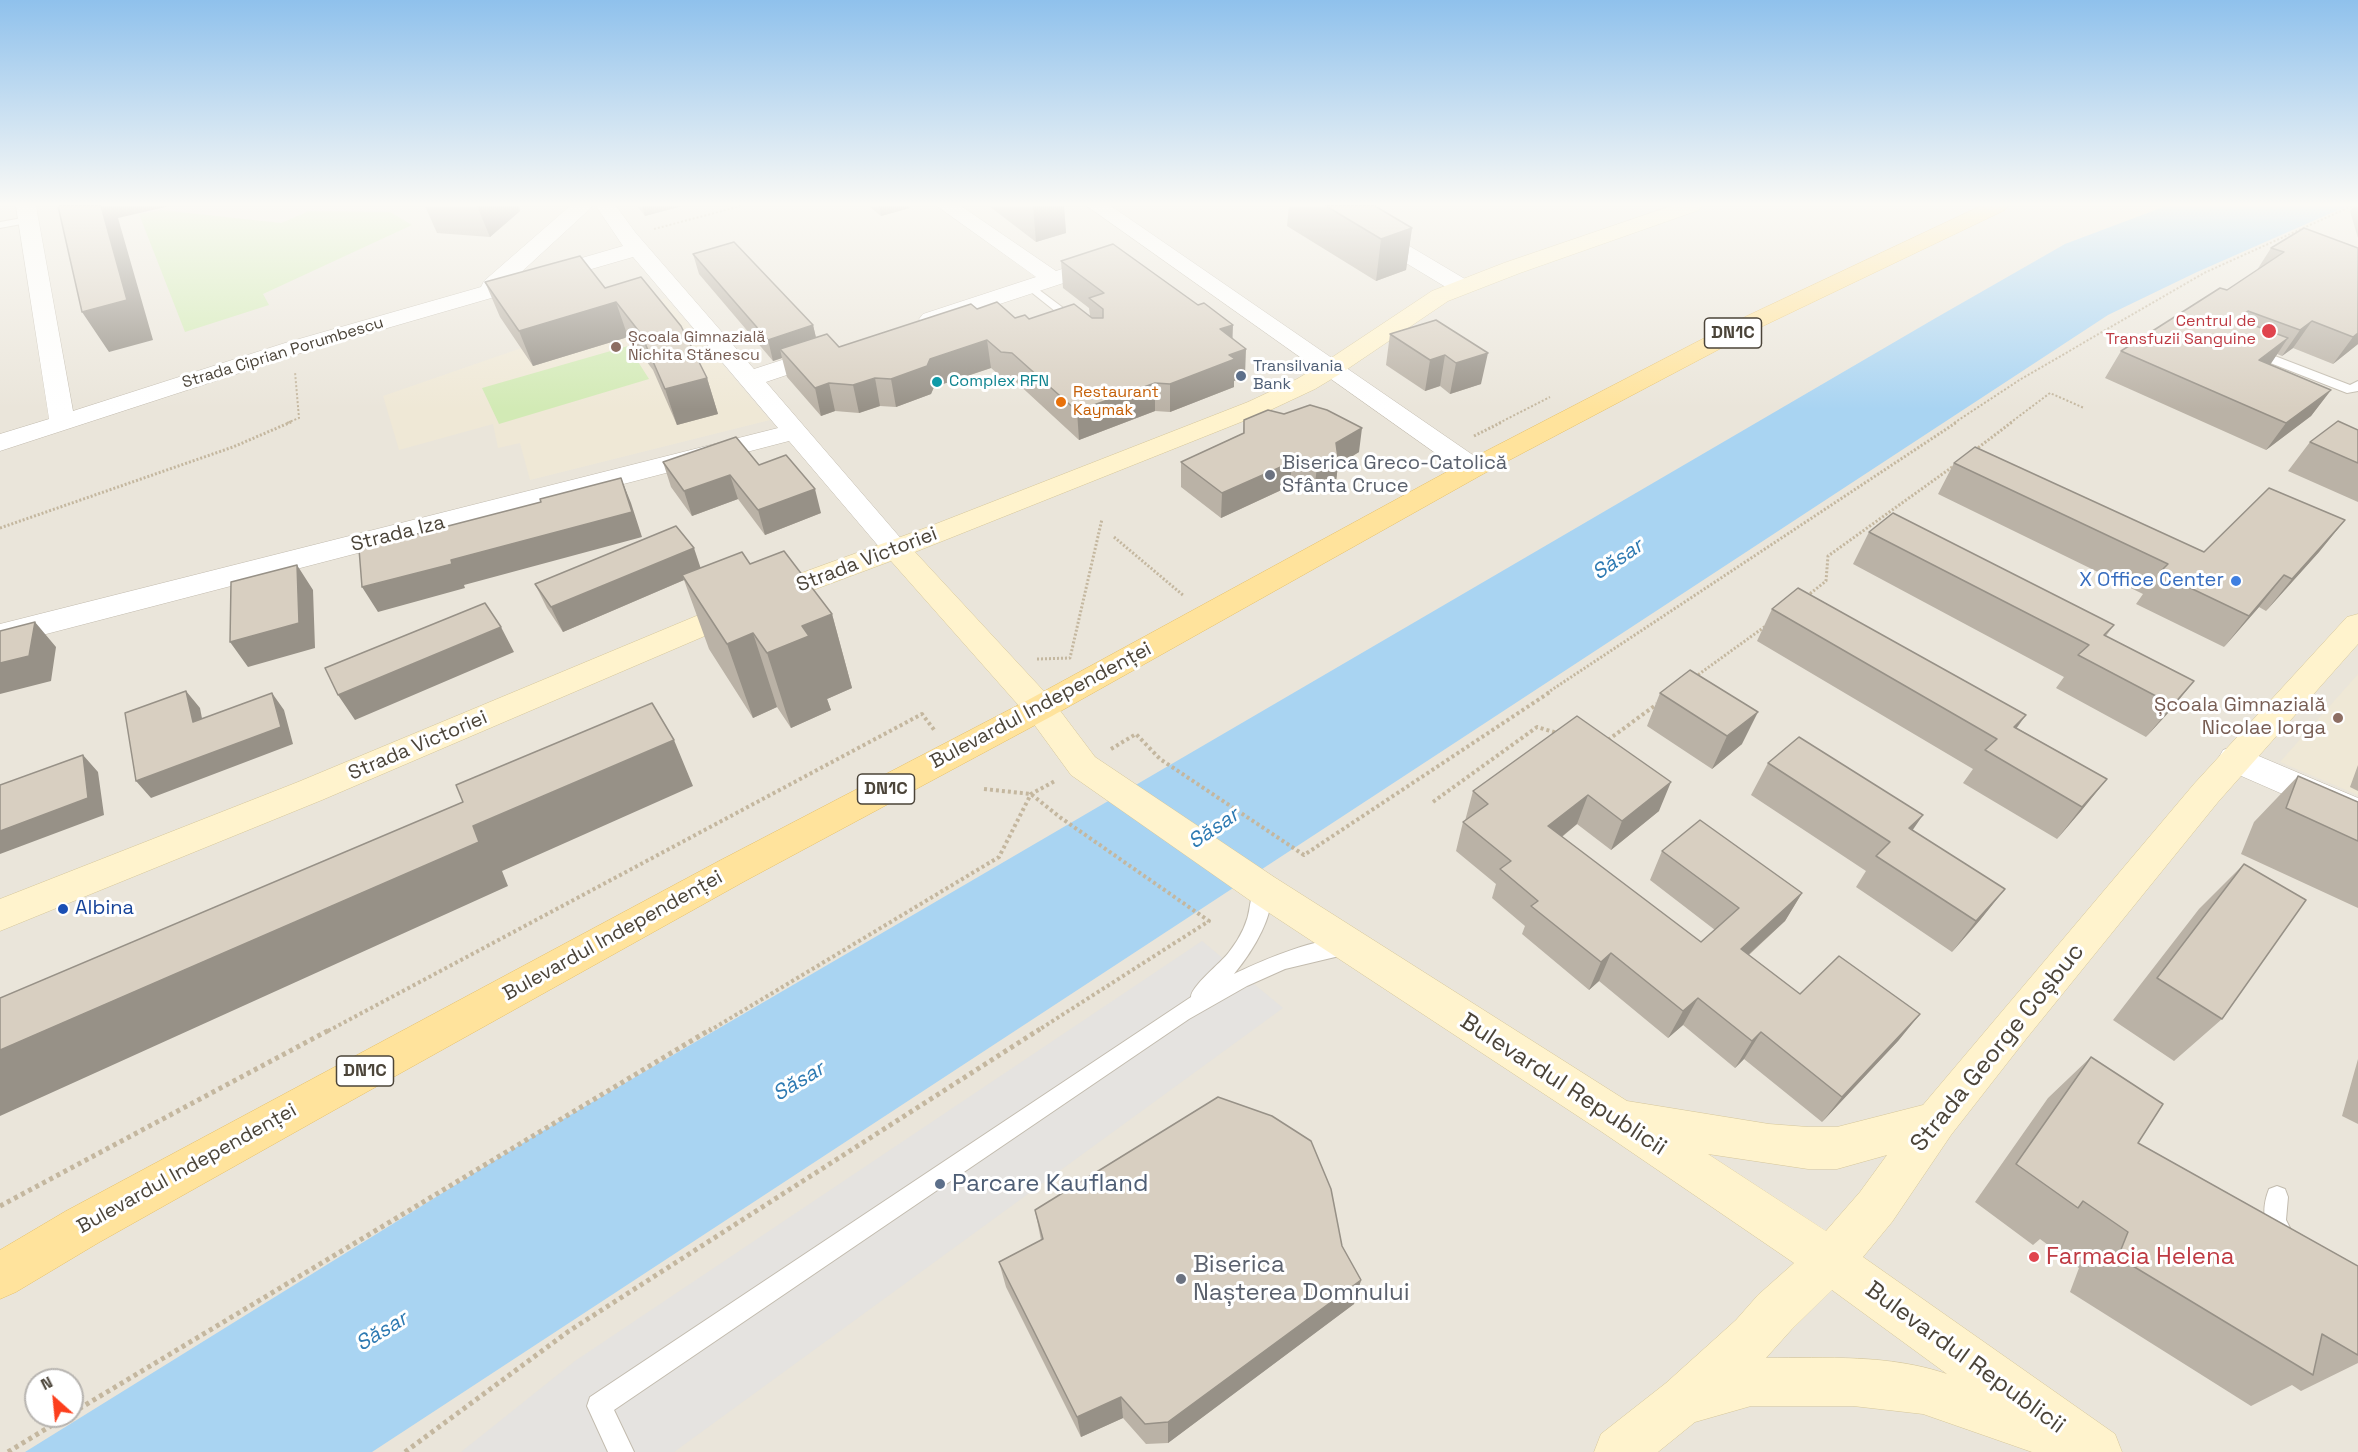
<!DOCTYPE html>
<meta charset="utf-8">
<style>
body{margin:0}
#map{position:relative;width:2358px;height:1452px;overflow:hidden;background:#f6f3ec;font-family:"Space Grotesk",sans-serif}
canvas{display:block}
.north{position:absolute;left:24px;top:1368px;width:60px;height:60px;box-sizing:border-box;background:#fff;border:2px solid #b7b4b0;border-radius:50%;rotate:333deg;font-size:16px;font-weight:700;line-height:24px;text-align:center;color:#4b4439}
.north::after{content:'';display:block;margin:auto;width:21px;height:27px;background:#fc3f1d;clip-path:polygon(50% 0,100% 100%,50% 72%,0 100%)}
</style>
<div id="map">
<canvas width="2358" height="1452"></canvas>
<div class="north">N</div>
</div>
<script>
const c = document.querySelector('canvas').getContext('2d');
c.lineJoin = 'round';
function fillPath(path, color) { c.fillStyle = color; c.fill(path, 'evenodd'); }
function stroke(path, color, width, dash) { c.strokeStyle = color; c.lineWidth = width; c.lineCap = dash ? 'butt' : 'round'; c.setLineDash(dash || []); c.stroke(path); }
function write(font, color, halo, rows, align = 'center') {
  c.font = font + ' "Space Grotesk",sans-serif'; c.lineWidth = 6; c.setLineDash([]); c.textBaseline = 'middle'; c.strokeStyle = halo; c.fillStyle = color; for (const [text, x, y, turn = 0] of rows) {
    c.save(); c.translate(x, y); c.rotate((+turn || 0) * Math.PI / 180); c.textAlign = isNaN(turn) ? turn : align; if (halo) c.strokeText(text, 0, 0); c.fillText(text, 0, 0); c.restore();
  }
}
const residential = new Path2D(`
 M0 206H2358V1452H0ZM36 1380H72V1416H36Z`);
const education = new Path2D(`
 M666 298 770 420 530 480 520 443 498 448 493 424 399 450 383 396Z
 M2358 674V795L2280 762Z`);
const green = new Path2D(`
 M161 210 281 223 309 211 390 212 412 225 263 294 269 305 185 332 139 214Z
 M628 346 649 379 499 424 482 388Z`);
const parking = new Path2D(`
 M1202 941 1283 1008 674 1452H461L575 1361Z`);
const water = new Path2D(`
 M2166 206H2347L2197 272 2108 315 372 1452H25L536 1135 1934 319 2065 244Z`);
const pathFar3 = new Path2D(`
 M654 229 741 206
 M287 423 299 418 295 372
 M1499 423 1550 397
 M1954 423 2021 379 2204 273 2352 206
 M2010 423 2050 393 2084 408`);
const pathFar2 = new Path2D(`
 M1474 436 1502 422
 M1975 450 2012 422
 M0 528 233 447 291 422
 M1114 537 1184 596
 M1807 596 1826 581 1828 556 1955 465
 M1037 659 1070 658 1102 519
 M1695 677 1767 625
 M1547 693 1957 422`);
const pathFar1 = new Path2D(`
 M1608 740 1657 704
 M1111 749 1136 734 1160 759 1304 855 1550 692
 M984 789 1031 794 1061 818 1209 921 1037 1031
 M1433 802 1537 727 1557 733
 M328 1031 922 714 935 731
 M709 1031 999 857 1031 794 1055 781`);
const path = new Path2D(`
 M0 1206 331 1029
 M72 1413 711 1029
 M8 1452 67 1416
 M405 1452 569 1331 1040 1029`);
const lane = new Path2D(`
 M28 217 32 218V222L0 228V222Z
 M1030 283 1078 319V323H1070L1026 288 1024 286Z
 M2254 348 2350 385 2358 381V391L2347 393 2250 355 2248 352Z
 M1261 880 1268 883C1281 909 1250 955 1234 974 1259 962 1326 932 1352 941L1355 947 1352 953 1285 969 1247 986 1189 1019 614 1410 634 1452H608L587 1406 590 1397 1191 997C1191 986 1221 963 1229 952 1240 938 1248 923 1250 905 1252 897 1251 890 1254 883Z
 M2277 1186 2285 1189 2288 1197 2286 1220 2295 1238 2292 1246 2284 1249 2276 1246C2265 1226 2260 1212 2269 1189Z`);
const street = new Path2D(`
 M16 206H36L73 411 285 343 481 287 484 281 570 206H593L516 277 623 246 596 206H616L635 232 754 369 819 348 828 346 837 348 840 353 837 358 766 382 910 549 906 555 896 558 886 555 789 441 0 646V624L778 428 633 257 301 353 0 451V434L49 419Z
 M937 206H961L1056 271 1104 255 1112 257 1115 262 1112 267 939 324 931 326 923 324 919 319 923 314 1036 277Z
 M1087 206H1111L1483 462 1487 468 1483 474 1474 476 1465 474Z
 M1322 206H1342L1470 282 1473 287 1470 292 1462 294 1454 292 1338 222 1326 214Z
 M2235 746 2358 798V827L2223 768 2218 759 2223 750Z`);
const secondary = new Path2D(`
 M1671 206H1702L1699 210 1520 273 1448 301 1340 374 1315 389 1266 412 915 552 1052 700 1095 757 1274 877 1627 1101 1769 1124 1808 1127H1837L1923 1105 2194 784 2347 617 2358 614V644L2218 802 2026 1039 1951 1135 1892 1222 1863 1257 2115 1434 2122 1452H2032L1923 1414 1853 1406H1751L1695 1422 1658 1452H1594L1601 1434 1666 1383 1736 1320 1758 1295 1794 1263 1602 1132 1248 899 1071 775 1028 716 891 561 805 593 322 800 0 931V899L298 782 785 579 928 527 1248 402 1297 379 1322 364 1432 291 1504 263ZM1708 1154 1808 1169H1837L1887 1155 1860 1192 1826 1231ZM1832 1290 1947 1374C1889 1354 1826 1358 1766 1358L1792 1329Z`);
const primary = new Path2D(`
 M1981 206H2008L2005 210 1763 326 1483 474 1052 716 745 881 338 1108 98 1243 16 1292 0 1299V1250L66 1211 719 861 1028 700 1465 462 1747 316Z`);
const wall = new Path2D(`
 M425 206H519L520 211 490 237 437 233Z
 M637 206H682L645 216Z
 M869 206H909L910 208 881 216Z
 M989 206H1064L1066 233 1036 242Z
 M1289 206H1375L1412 228 1406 270 1376 281 1287 226Z
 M2354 206H2358V238L2350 211Z
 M2271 248H2358V344L2333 364 2293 348 2282 356 2277 354 2270 364 2331 390 2311 416 2266 450 2105 378 2121 351 2227 290 2257 270Z
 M693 254 813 325 816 338 839 347 977 309 1015 318 1029 319 1090 316 1089 308 1063 288 1061 261 1233 338 1245 376 1234 381V387L1170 412 1155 411 1079 440 1015 381 1005 380 991 368 934 387 931 394 896 407 880 406 859 413 835 411 821 416 787 377 782 358 773 361 699 274Z
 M485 282 605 288 707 378 718 414 677 425 653 370 628 337 533 366 500 317Z
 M1436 320 1481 384 1450 394 1440 386 1425 391 1386 365 1390 334Z
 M1244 420 1359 452 1338 465 1336 482 1314 492 1290 486 1221 518 1181 487V462L1243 433Z
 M2358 430V502L2288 471 2310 442Z
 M663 462 759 465 821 513 765 535 738 499 692 516 671 487Z
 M1954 463 2204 552 2345 520 2319 552 2266 611 2259 607 2224 647 2136 604 2143 594 1938 494Z
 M1869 532 2114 625 2106 636 2194 681 2168 713 2146 737 2056 688 2064 677 1853 564Z
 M750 564 832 614 852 688 827 699 831 710 791 728 777 707 753 718 709 649 684 580 563 632 547 608 535 584Z
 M1772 609 2017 728 2107 779 2081 811 2057 839 1963 783 1973 769 1757 641Z
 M1660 693 1742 744 1712 769 1647 726Z
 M1577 716 1659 811 1611 850 1577 824 1562 837 1701 942 1715 930 1650 880 1662 851 1802 893 1785 921 1749 955 1800 994 1920 1014 1898 1041 1822 1122 1744 1059 1735 1068 1683 1025 1668 1038 1599 981 1589 990 1522 934 1525 926 1492 898 1496 884 1456 851 1463 822 1465 821 1473 791Z
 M1768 763 1912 830 2005 889 1980 920 1952 952 1856 887 1866 871 1751 795Z
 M2358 765V791L2350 787Z
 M2298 776 2358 802V908L2241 854 2254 822Z
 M2244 864 2222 1019 2174 1061 2113 1020 2199 909Z
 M2091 1057 2138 1143 2358 1266V1363L2301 1391 2292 1385 2251 1406 2070 1292 2079 1268 2040 1239 2033 1245 1975 1202 2048 1098Z
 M2358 1059V1124L2342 1116Z
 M1035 1210 1342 1246 1361 1280 1354 1304 1168 1443 1146 1444 1123 1418 1081 1437 1006 1287 999 1262 1041 1240Z`);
const shadedWall = new Path2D(`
 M101 206H170L118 218 153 340 109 352 82 312Z
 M477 206H519L520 211 490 237Z
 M642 206H682L645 216Z
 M879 206H909L910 208 881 216Z
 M1033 206H1064L1066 233 1036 242Z
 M1412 228 1406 270 1376 281 1381 239Z
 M616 302 628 337 533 366 519 331Z
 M2312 321 2293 348 2282 356 2300 330Z
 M813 325 818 346 780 349 782 358 773 361 768 340Z
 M1233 325 1232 352 1220 329Z
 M2358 333V344L2333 364 2353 337Z
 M2288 338 2270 365 2259 360Z
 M987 340 991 368 934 387 931 394 896 407 891 379 930 359Z
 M1246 349 1245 376 1234 381V387L1170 412V384L1229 355Z
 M1488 353 1481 384 1450 394 1456 363Z
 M1445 355 1440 386 1425 391 1430 360Z
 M707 378 718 414 677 425 665 389Z
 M875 378 880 406 859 413 853 385Z
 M829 383 835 411 821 416 815 388Z
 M1155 383V411L1079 440 1077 411Z
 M2331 390 2311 416 2266 450 2286 423Z
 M1362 428 1359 452 1338 465 1336 482 1314 492 1317 467 1336 443Z
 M1292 462 1290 486 1221 518 1222 493Z
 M730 475 738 499 692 516 684 491Z
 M621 478 631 503 642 537 464 585 465 588 378 612 362 587 451 560Z
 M815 489 821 513 765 535 758 510Z
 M2345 520 2319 552 2266 611 2292 579Z
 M694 548 702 572 682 575 684 580 563 632 551 607Z
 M297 565 313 590 315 648 248 667 230 642Z
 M2284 575 2259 607 2224 647 2249 616Z
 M832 614 852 688 827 699 831 710 791 728 767 653 802 626Z
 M35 622 56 647 51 681 0 694V663Z
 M501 627 514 652 355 720 338 695Z
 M753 633 777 707 753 718 727 644Z
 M2194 681 2168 713 2146 737 2173 705Z
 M186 691 200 708 206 739 193 722Z
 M272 693 284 710 293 744 151 798 136 781Z
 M1758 712 1742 744 1712 769 1727 736Z
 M2026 715 2003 747 2014 727Z
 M674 740 693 786 502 871 508 886 0 1116V1050L473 826Z
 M83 755 98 772 104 815 0 854V831Z
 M2107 779 2081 811 2057 839 2082 807Z
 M1671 782 1659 811 1611 850 1622 821Z
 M1588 795 1577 824 1539 855 1548 826Z
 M1923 815 1901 847 1909 828Z
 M2005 889 1980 920 1952 952 1976 921Z
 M1802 893 1785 921 1725 976 1741 949Z
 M1611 953 1599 981 1589 990 1601 962Z
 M1698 998 1683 1025 1668 1038 1683 1011Z
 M1920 1014 1898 1041 1822 1122 1842 1097Z
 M1761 1032 1744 1059 1735 1068 1752 1041Z
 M1361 1280 1354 1304 1168 1443V1422Z
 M1121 1397 1123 1418 1081 1437 1077 1417Z`);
const building = new Path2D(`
 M58 206H101L127 300 82 312Z
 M1326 206H1375L1412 228 1381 239Z
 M2304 228 2358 248V333L2353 337 2312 321 2300 330 2248 311 2241 316 2245 322 2288 338 2259 360 2331 390 2286 423 2121 351 2220 288 2227 290 2284 252 2271 248Z
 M734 242 813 325 768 340 693 254Z
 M1113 244 1198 305 1204 303 1233 325 1220 329 1246 349 1229 355 1235 359 1170 384 1155 383 1077 411 1012 353 1001 352 987 340 930 359 927 366 891 379 875 378 853 385 829 383 815 388 780 349 827 334 839 347 971 304 977 309 997 302 1015 318 1025 315 1029 319 1074 304 1092 318H1103V309L1089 298 1104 293 1061 261Z
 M580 256 605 288 641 277 681 326 707 378 665 389 641 334 616 302 519 331 485 282Z
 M1436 320 1488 353 1456 363 1445 355 1430 360 1390 334Z
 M1310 405 1327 410 1362 428 1336 443 1338 458 1317 467 1292 462 1222 493 1181 462 1244 433V420L1268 410 1284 414Z
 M2338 421 2358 430V463L2310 442Z
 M736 437 759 465 786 455 815 489 758 510 730 475 684 491 663 462Z
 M1975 447 2204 552 2269 488 2345 520 2292 579 2284 575 2249 616 2159 573 2168 564 1954 463Z
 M621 478 632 512 451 560 452 564 362 587 359 549 541 502 540 499Z
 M1893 513 2114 625 2104 635 2194 681 2173 705 2078 655 2089 645 1869 532Z
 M676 526 694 548 551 607 535 584Z
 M784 551 832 614 802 626 809 636 767 653 753 633 727 644 682 575 742 552 750 564Z
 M297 565 299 623 230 642 231 582Z
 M1798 588 2026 715 2014 727 2107 779 2082 807 1985 750 1997 739 1772 609Z
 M485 603 501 627 338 695 325 668Z
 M35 622 29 656 0 663V631Z
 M1690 670 1758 712 1727 736 1660 693Z
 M186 691 193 722 272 693 281 727 136 781 125 713Z
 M652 703 674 740 473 826 479 842 0 1050V998L463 802 456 785Z
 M1577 716 1671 782 1622 821 1588 795 1548 826 1701 942 1739 908 1662 851 1700 820 1802 893 1741 949 1800 994 1839 956 1920 1014 1842 1097 1761 1032 1752 1041 1698 998 1683 1011 1611 953 1601 962 1531 906 1538 901 1500 869 1511 861 1463 822 1488 804 1473 791Z
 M1799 737 1923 815 1909 828 2005 889 1976 921 1876 856 1890 842 1768 763Z
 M83 755 88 798 0 831V785Z
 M2298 776 2358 802V841L2286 808Z
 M2244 864 2306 900 2222 1019 2157 978Z
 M2091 1057 2163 1104 2138 1143 2358 1266V1355L2322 1334 2313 1375 2118 1257 2128 1232 2083 1201 2078 1208 2016 1164Z
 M1218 1097 1272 1116 1311 1141 1331 1189 1342 1246 1361 1280 1168 1422 1145 1424 1121 1397 1077 1417 999 1262 1043 1239 1035 1210Z`);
const markers = [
 [2269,331,8,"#e0444e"],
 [616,347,6,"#8d6e63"],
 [1241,376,6,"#5c6f8a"],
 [937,382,6,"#0f9aa8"],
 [1061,402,6,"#e8710a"],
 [1270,475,6,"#6b7280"],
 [2236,581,6,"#3f7fe0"],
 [2338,718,6,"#8d6e63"],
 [63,909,6,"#1a4fb4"],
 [940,1184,6,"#5c6f8a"],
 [2034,1257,6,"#e0444e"],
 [1181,1279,6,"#6b7280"]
];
const farHealthnames = [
 ["Centrul de",2256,322],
 ["Transfuzii Sanguine",2256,340]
];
const farEducationnames = [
 ["Școala Gimnazială",628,338],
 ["Nichita Stănescu",628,356]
];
const farStreetnames = [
 ["Strada Ciprian Porumbescu",283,353,-17]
];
const farServicenames = [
 ["Transilvania",1253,367],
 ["Bank",1253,385]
];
const farCulturenames = [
 ["Complex RFN",949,382]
];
const farFoodnames = [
 ["Restaurant",1073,393],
 ["Kaymak",1073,411]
];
const shields = [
 [1733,333,57],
 [886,789,57],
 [365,1071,57]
];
const shieldNames = [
 ["DN1C",1733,333],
 ["DN1C",886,789],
 ["DN1C",365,1071]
];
const worshipNames = [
 ["Biserica Greco-Catolică",1282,464],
 ["Sfânta Cruce",1282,487]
];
const streetNames = [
 ["Strada Iza",398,534,-14],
 ["Strada Victoriei",867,560,-21],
 ["Bulevardul Independenței",1041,706,-28],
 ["Strada Victoriei",418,746,-23],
 ["Bulevardul Independenței",613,936,-29],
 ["Bulevardul Independenței",187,1169,-29]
];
const shopNames = [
 ["X Office Center",2224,581]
];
const educationNames = [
 ["Școala Gimnazială",2326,706],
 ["Nicolae Iorga",2326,729]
];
const transitNames = [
 ["Albina",75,909]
];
const waterNames = [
 ["Săsar",1618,560,-34],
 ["Săsar",1214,829,-34],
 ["Săsar",799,1082,-31],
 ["Săsar",382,1332,-31]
];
const nearStreetnames = [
 ["Strada George Coșbuc",1998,1048,-51],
 ["Bulevardul Republicii",1563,1085,33],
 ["Bulevardul Republicii",1965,1358,36]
];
const nearServicenames = [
 ["Parcare Kaufland",952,1184]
];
const nearHealthnames = [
 ["Farmacia Helena",2046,1257]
];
const nearWorshipnames = [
 ["Biserica",1193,1265],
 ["Nașterea Domnului",1193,1293]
];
fillPath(residential, '#eae5da');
fillPath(education, '#efe8d6');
fillPath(green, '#d2eab5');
fillPath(parking, '#e5e3e0');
fillPath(water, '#a9d4f2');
stroke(lane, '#c2bbae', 2);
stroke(street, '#c2bbae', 1);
stroke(secondary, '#d6c79b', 1);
stroke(primary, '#e6c16a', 1);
stroke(pathFar3, '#c4b79f', 2, [2, 2]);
stroke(pathFar2, '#c4b79f', 3, [2, 2]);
stroke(pathFar1, '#c4b79f', 4, [3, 3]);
stroke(path, '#c4b79f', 5, [4, 4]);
fillPath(lane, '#fff');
fillPath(street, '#fff');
fillPath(secondary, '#fff3cd');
fillPath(primary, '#ffe39c');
fillPath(wall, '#bab2a6');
fillPath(shadedWall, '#979187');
fillPath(building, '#d8cfc1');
stroke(building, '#979187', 1.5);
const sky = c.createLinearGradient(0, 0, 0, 409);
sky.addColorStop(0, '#8fc1ec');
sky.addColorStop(0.5, '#fbfaf6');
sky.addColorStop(1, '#fbfaf600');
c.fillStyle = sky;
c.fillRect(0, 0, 2358, 409);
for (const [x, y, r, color] of markers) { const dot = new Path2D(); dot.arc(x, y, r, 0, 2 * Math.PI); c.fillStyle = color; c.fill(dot); stroke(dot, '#fff', 2); }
write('16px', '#be3a42', '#fff', farHealthnames, 'right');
write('16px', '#785e54', '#fff', farEducationnames, 'left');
write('16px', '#4b4439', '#fff', farStreetnames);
write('16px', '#4e5e75', '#fff', farServicenames, 'left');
write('16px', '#0d838f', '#fff', farCulturenames, 'left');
write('16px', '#c56008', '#fff', farFoodnames, 'left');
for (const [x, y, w] of shields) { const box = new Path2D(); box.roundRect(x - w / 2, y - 15, w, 30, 4.5); c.fillStyle = '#fff'; c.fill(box); stroke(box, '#4b4439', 1.5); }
write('bold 18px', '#4b4439', null, shieldNames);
write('20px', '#5b616d', '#fff', worshipNames, 'left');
write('20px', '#4b4439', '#fff', streetNames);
write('20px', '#366cbe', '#fff', shopNames, 'right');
write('20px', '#785e54', '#fff', educationNames, 'right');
write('20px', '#164399', '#fff', transitNames, 'left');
write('italic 21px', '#2e7ab2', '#fff', waterNames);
write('24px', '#4b4439', '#fff', nearStreetnames);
write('24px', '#4e5e75', '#fff', nearServicenames, 'left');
write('24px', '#be3a42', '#fff', nearHealthnames, 'left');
write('24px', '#5b616d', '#fff', nearWorshipnames, 'left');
</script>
